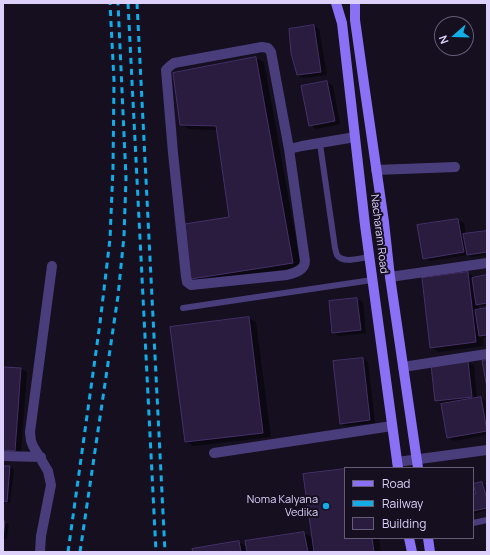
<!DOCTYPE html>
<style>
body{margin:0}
#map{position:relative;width:490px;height:555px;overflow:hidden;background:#150f20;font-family:Manrope,sans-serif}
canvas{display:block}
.frame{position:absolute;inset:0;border:4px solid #ddd1fb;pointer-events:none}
.legend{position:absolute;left:344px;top:467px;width:130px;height:72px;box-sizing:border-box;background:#150f20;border:1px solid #655d78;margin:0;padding:5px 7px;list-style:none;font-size:12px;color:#ddd1fb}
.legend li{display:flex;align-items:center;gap:8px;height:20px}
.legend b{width:20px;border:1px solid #655d78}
.north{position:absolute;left:434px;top:16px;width:40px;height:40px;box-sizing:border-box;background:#150f20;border:1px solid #655d78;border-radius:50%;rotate:250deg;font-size:11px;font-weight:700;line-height:16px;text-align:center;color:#ddd1fb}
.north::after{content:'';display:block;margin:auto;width:14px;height:18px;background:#12ade6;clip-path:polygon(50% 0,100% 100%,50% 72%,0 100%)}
</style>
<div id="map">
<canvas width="490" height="555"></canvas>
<div class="frame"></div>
<ul class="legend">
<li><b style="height:5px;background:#8a70f4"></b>Road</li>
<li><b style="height:5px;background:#12ade6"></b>Railway</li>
<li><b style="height:11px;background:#291c3f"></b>Building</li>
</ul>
<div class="north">N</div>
</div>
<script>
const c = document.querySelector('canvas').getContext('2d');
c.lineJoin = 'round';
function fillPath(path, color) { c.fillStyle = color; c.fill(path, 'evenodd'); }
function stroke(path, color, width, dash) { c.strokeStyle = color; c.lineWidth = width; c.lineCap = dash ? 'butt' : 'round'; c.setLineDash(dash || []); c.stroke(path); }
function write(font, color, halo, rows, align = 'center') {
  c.font = font + ' Manrope,sans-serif'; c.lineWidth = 4; c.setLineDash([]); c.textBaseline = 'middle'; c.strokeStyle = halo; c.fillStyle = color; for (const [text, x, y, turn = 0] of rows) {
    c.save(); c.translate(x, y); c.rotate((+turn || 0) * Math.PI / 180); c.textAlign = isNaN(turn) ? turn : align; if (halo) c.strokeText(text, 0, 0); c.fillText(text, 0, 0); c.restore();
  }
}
const shadow = new Path2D(`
 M314 26 319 29 327 75 303 78 298 75Z
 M256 58 264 62 301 267 200 282 192 278 230 218 218 130 189 129 181 124 174 74Z
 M327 82 333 86 340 124 316 129 310 125Z
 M458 220 464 223 466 235 487 232V255L471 257 468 255 430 261 424 258Z
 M468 273 476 278 487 276V305L481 306 479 305V310L487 309V337L483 338 484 346 439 352 431 347Z
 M357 299 363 302 366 333 339 336 333 332Z
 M249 318 256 322 271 437 193 446 186 442Z
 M363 359 368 362 375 423 346 426 341 423Z
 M468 362 474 365 477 399 481 398 487 402V435L454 441 448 437 445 405 436 400Z
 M5 368 21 369 27 372 21 453 3 451V390Z
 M3 467H10L14 469 10 503H3Z
 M345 470V538H379L381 552H194L239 542 247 547 304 533 313 538Z
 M482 483 486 485 487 488V510L473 514V496L477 494 475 485Z
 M3 522 9 524 7 539H3Z`);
const building = new Path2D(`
 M314 25 321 72 297 75 291 53 289 29Z
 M256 57 293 263 191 279 185 224 229 217 216 126 180 125 173 73Z
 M327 81 335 121 309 126 301 86Z
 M458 219 464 252 423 259 417 225Z
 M487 231V252L467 255 463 234Z
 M468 272 476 342 430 348 422 278Z
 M487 275V303L476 305 472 278Z
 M357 298 361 330 332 333 329 301Z
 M487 308V335L479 336 475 310Z
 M249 317 263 433 185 442 170 327Z
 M363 358 370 420 340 424 333 361Z
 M487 360V388L482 361Z
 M468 361 472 397 435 401 431 365Z
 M4 367 21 368 15 451 3 450Z
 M481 397 487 431 447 438 441 404Z
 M3 466H10L7 502 3 501Z
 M345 469V538H372L374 552H314L303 474Z
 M482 482 487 499V508L473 511V494H476L473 484Z
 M3 521H5L3 538Z
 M304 532 308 552H247L245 541Z
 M239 541 241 552H193L192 549Z`);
const lane = new Path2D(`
 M320 144 335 248C336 251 336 253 337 255 343 264 360 258 369 257
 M183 308 372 280
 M473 523 487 520`);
const street = new Path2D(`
 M289 149 271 52 268 48 262 47 174 63 170 66 166 70 173 153 186 277 187 282 191 285 287 275C295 273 305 270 305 261L289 149 302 146 355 137
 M376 170 455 167
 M390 277 487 263
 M403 367 487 354
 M214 453 392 426
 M3 456 41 457
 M397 462 487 450
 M40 552 41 536 51 485 48 471 33 446 31 441 30 432 52 266`);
const secondary = new Path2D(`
 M336 3 342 23 365 225 398 468
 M355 3V20L364 84 384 222 390 277 418 468
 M409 538 412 552
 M428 538 430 552`);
const rail = new Path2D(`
 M128 3 156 552
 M137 3 165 552
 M68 552 100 323 110 239 113 168 114 81 110 3
 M80 552 118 296 124 236 126 178 118 3`);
const markers = [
 [326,506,4,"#12ade6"]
];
const streetNames = [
 ["Nacharam Road",379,234,83]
];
const poiNames = [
 ["Noma Kalyana",318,500],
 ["Vedika",318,513]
];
fillPath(shadow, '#0007');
fillPath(building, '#291c3f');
stroke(building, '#453069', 1);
stroke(lane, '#4a3d7b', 6);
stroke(street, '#4a3d7b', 10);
stroke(secondary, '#8a70f4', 10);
stroke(rail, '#12ade6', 3, [6, 5]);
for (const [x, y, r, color] of markers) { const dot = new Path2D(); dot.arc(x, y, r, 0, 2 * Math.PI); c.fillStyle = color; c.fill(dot); stroke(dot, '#150f20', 1.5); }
write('11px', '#ddd1fb', '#150f20', streetNames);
write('11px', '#ddd1fb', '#150f20', poiNames, 'right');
</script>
